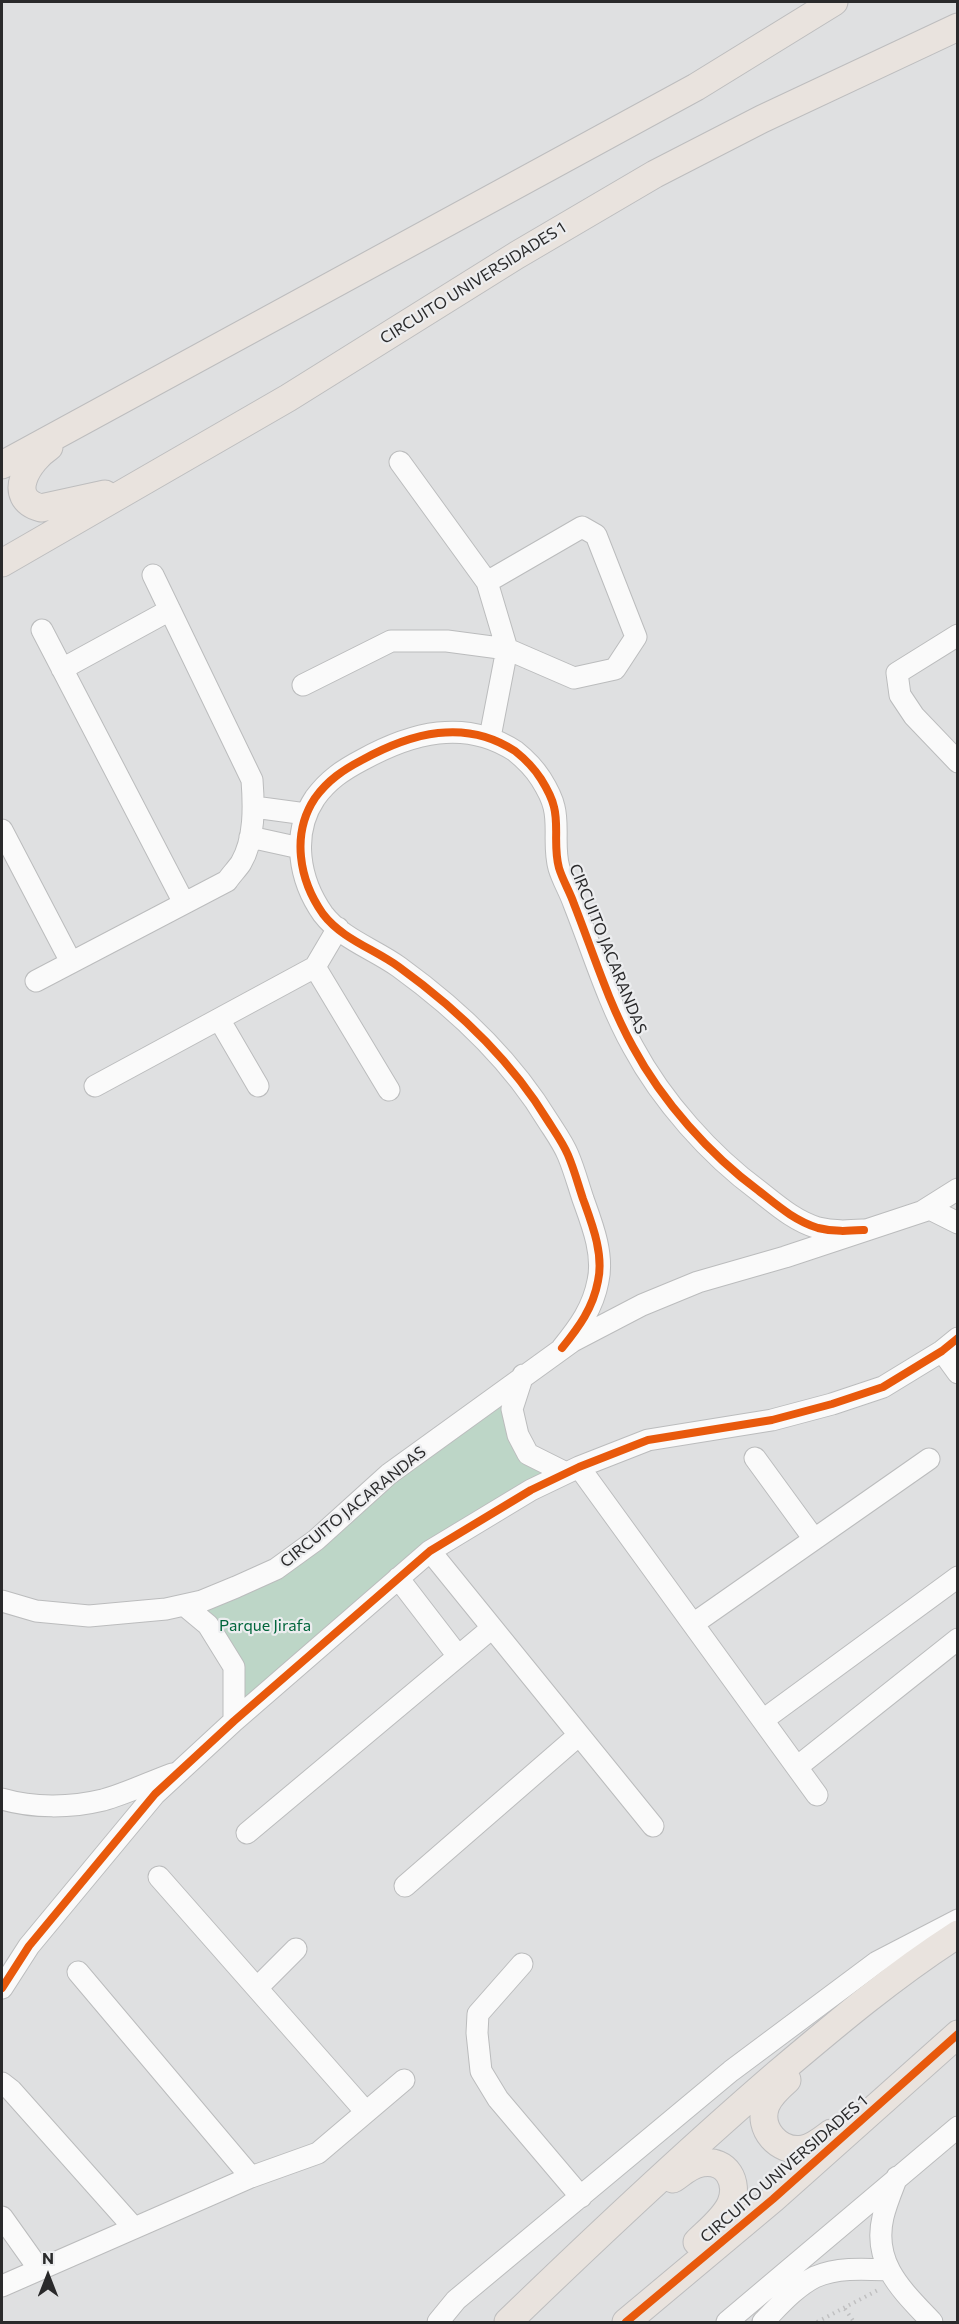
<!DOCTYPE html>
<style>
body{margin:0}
#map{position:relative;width:959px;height:2324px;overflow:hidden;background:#dfe0e1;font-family:Commissioner,sans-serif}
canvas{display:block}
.frame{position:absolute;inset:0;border:3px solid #2a2a2b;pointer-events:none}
.north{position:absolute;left:18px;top:2246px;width:60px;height:60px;-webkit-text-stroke:4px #ecedef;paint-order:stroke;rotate:0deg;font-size:16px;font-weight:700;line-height:24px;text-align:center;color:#2a2a2b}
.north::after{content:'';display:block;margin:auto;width:21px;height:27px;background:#2a2a2b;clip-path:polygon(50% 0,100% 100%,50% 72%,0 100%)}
</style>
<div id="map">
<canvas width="959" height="2324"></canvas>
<div class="frame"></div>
<div class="north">N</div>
</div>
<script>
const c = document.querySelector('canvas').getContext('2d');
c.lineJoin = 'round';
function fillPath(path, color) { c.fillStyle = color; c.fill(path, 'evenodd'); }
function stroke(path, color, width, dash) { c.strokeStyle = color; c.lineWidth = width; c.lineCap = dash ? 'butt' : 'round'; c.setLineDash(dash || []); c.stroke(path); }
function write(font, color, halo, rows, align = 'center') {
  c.font = font + ' Commissioner,sans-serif'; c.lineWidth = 4.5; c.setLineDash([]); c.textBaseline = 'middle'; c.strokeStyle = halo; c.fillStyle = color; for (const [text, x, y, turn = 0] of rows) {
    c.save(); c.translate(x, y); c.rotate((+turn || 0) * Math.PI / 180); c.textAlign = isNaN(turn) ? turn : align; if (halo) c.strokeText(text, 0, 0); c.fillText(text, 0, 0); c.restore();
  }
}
const green = new Path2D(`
 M524 1375 518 1435 566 1473 404 1572 234 1721 229 1660 184 1605 236 1587Z`);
const path = new Path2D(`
 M845 2309 854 2322
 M817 2322 878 2290`);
const minor = new Path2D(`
 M400 462 487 582 507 649 490 737
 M42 630 184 903
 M958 635 897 673 900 695 914 716 958 762
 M62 669 170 610
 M303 685 391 641H447L507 649 574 678 615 669 636 637 596 535 582 527 487 582
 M254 807 306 814
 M2 830 71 962
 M250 837 300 848
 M315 967 389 1090
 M36 981 227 881C231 875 237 869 241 863 255 839 254 806 252 780L153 575
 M219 1019 258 1086
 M95 1086 315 967 338 928
 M923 1211 958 1189
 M562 1348C579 1327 593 1308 598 1281 604 1254 592 1224 583 1199 578 1184 574 1169 568 1155 563 1143 555 1132 548 1121 511 1060 457 1009 399 967 374 949 342 939 323 914 299 880 291 834 315 798 328 780 343 770 362 760 411 733 465 718 515 751 525 759 534 768 541 779 546 787 552 798 554 807 559 826 553 847 559 868 563 881 570 892 574 904 593 952 608 1002 633 1047 662 1101 710 1155 759 1191 778 1206 795 1221 818 1228 834 1232 848 1231 864 1230
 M942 1351 958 1373
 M523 1375 512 1409 518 1435 528 1454 566 1473
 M755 1458 814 1539
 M579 1467 817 1795
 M430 1551 653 1826
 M398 1578 458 1656
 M2 1601 36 1611 89 1616 166 1609 202 1601 236 1587 276 1569 316 1540 389 1474 573 1341 642 1305 698 1282 785 1257 930 1209 958 1223
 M184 1605 208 1625 234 1667V1721
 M693 1624 929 1459
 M763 1720 958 1577
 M797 1767 958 1639
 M2 1799C33 1808 70 1808 103 1800 125 1794 150 1782 172 1774
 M247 1833 492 1628
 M159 1877 366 2112
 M405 1886 579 1735
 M522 1964 478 2014 477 2033 481 2071 498 2099 581 2197
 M78 1972 251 2177
 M2 1988 29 1946 155 1794 234 1721 430 1551 531 1490 579 1467 648 1440 772 1420 832 1404 883 1387 942 1351 958 1338
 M257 1988 296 1949
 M2 2083 11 2090 134 2228
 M897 2177C892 2190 886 2204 883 2217 872 2264 903 2291 932 2322
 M2 2217 39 2269
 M2 2286 251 2177 318 2153 404 2080
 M438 2322 456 2300 731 2071 877 1962 958 1920
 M727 2322 958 2127
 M763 2322C778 2307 795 2287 815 2277 838 2267 865 2269 889 2270`);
const major = new Path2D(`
 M49 447C29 460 4 498 41 508L105 494
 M2 465 696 87 834 2
 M2 563 288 398 517 255 655 174 762 119 958 27
 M787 2080C779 2087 770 2095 766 2105 757 2129 779 2153 803 2149 814 2147 823 2139 831 2133
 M673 2179C682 2173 691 2164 702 2163 727 2159 739 2182 731 2203 725 2218 708 2231 697 2242
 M508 2322C596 2237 685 2153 778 2073 836 2024 894 1975 958 1934
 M626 2322 773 2199 958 2034`);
const cycleway = new Path2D(`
 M562 1348C579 1327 593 1308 598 1281 604 1254 592 1224 583 1199 578 1184 574 1169 568 1155 563 1143 555 1132 548 1121 511 1060 457 1009 399 967 374 949 342 939 323 914 299 880 291 834 315 798 328 780 343 770 362 760 411 733 465 718 515 751 525 759 534 768 541 779 546 787 552 798 554 807 559 826 553 847 559 868 563 881 570 892 574 904 593 952 608 1002 633 1047 662 1101 710 1155 759 1191 778 1206 795 1221 818 1228 834 1232 848 1231 864 1230
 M2 1988 29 1946 155 1794 234 1721 430 1551 531 1490 579 1467 648 1440 772 1420 832 1404 883 1387 942 1351 958 1338
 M626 2322 773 2199 958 2034`);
const streetNames = [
 ["CIRCUITO UNIVERSIDADES 1",473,283,-32],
 ["CIRCUITO JACARANDAS",608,949,68],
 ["CIRCUITO JACARANDAS",353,1507,-39],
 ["CIRCUITO UNIVERSIDADES 1",784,2169,-41]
];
const parkNames = [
 ["Parque Jirafa",265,1626]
];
fillPath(green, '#bdd6c7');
stroke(minor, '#bbbcbd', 23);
stroke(major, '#bdbdbe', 29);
stroke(path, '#c0c0c1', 4, [1.5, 4.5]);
stroke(minor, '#fafafa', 21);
stroke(major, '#e9e3de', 27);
stroke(cycleway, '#e8590c', 8);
write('16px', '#2a2a2b', '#ecedef', streetNames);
write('16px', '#01653b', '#ecedef', parkNames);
</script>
